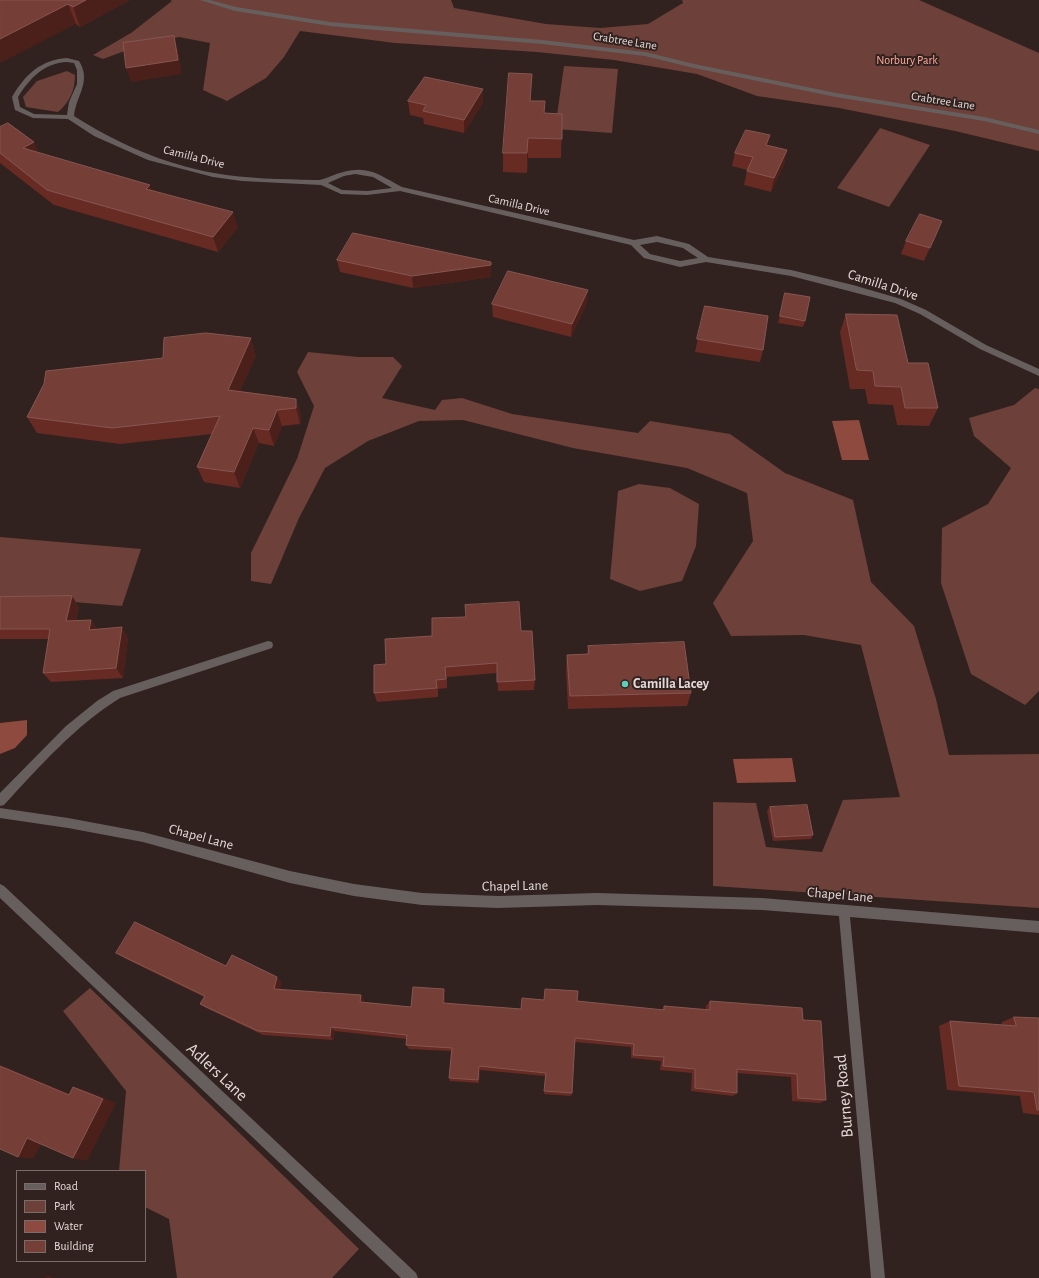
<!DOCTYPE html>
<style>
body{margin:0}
#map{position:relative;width:1039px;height:1278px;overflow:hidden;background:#31221f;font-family:"Alegreya Sans",sans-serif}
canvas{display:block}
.legend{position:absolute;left:16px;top:1170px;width:130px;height:92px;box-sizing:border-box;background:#31221f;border:1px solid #796c69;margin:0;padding:5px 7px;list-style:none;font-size:12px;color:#e4dad8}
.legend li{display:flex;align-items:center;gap:8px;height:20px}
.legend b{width:20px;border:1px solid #796c69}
</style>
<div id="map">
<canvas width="1039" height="1278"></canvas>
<ul class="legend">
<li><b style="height:5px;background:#675f5e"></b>Road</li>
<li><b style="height:11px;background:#6d4039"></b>Park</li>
<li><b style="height:11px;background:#8f4a3f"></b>Water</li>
<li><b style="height:11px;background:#753e37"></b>Building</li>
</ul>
</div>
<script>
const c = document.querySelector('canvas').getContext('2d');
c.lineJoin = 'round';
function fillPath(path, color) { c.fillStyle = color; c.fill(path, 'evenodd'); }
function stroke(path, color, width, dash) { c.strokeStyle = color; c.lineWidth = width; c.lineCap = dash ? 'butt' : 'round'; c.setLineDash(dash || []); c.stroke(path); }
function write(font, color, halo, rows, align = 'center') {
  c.font = font + ' "Alegreya Sans",sans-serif'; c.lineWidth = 4; c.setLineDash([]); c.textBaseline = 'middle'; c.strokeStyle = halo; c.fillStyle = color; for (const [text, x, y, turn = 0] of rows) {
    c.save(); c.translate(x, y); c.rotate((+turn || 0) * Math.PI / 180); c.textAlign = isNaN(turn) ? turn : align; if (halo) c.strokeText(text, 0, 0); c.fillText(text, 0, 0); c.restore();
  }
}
const green = new Path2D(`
 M170 0H451L454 8 546 24 600 28 648 24 683 3 682 0H919L1039 53V151L955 131 839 108 757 96 697 74 614 60 537 52 395 43 300 31 284 57 266 78 227 101 203 90 210 43 179 37 141 45 103 59 93 55 131 33 172 1Z
 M564 66 618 69 612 133 555 129Z
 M67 71 75 75C75 90 70 102 58 112L26 107 23 97 37 81Z
 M880 128 930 145 889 207 837 188Z
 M308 352 358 357H393L402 366 382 398 435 410 442 400 462 398 512 414 638 433 650 421 730 434 785 473 853 500 871 582 914 626 936 699 949 755 1039 754V908L713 886V802L756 803 766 847 822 852 843 800 900 797 861 645 804 635 731 636 713 603 753 541 747 493 687 468 573 448 463 420 419 421 368 441 325 468 299 518 271 584 251 581V553L297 459 314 406 297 372Z
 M1035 388 1039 389V691L1025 705 971 674 941 583 942 528 988 504 1011 468 974 436 969 418 1014 405Z
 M639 484 670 488 699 504 696 546 682 581 640 591 610 579 618 491Z
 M0 537 141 549 122 606 0 596Z
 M90 988 359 1249 332 1278H177L169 1219 145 1207V1171H119L126 1091 63 1011Z`);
const water = new Path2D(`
 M859 420 869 460H842L832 421Z
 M27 720V735L15 748 0 754V723Z
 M792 758 796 782 737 783 733 759Z`);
const service = new Path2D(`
 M268 641 272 642 273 645 272 648 120 698C75 726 40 766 4 805L0 806V793L66 726 97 701 113 691Z
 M0 884 4 886 416 1273 418 1278H401L0 898Z`);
const minor = new Path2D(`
 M200 0H210L236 7 330 22 542 40 645 52 694 64 836 93 984 117 1039 130V134L984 121 836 97 694 68 645 56 542 44 330 26 235 11Z
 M67 58 79 61C92 82 76 95 74 116 116 143 164 164 214 173 247 179 281 179 314 180 324 181 331 175 340 173 368 164 379 175 402 187L634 240 657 236 689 244 708 257 791 270 853 285 901 299 926 310 986 345 1039 369V376L980 349 920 314 895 303 791 276 706 262 680 267 644 258 631 245 400 191 367 195 341 194 321 185 242 181 213 177 148 160 94 136 68 119 33 118 15 110 12 97C25 75 40 60 67 58ZM67 62 74 63 77 70V84L69 102 67 115 34 114 20 107 18 97C30 78 44 63 67 62ZM355 174 373 177 392 188 367 191 342 190 328 183 344 176ZM657 242 683 248 698 258 680 261 650 254 640 245Z
 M0 808 68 818 143 832 290 871 354 884 422 893 498 896 597 893 762 898 1039 921V933L850 917 885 1278H871L839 916 762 910 597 905 498 908 422 905 354 896 290 883 143 842 68 828 0 818Z`);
const wall = new Path2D(`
 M0 0H130L80 27 76 24Z
 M531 94V101L545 113 562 114 561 158H528L527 173 503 172V153Z
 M408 101 483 103 464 133 424 124 423 118 410 115Z
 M0 127 38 153 152 190 238 227 218 252 54 205 0 163Z
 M768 146 787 150 784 164 771 192 744 185 747 170 732 166 735 153Z
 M942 221 924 261 901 254 906 241Z
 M337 260 491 277 413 288 340 272Z
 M785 293 805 321 803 327 778 323Z
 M587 303 571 337 493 317 492 304Z
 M705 306 763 350 760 362 695 352Z
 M846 314 908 363 938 408 929 426 897 425 893 405 868 404 865 389H850L840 332Z
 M256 355 240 391 296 399 301 415 300 424 282 426 274 446 259 443 240 488 204 482 197 467 212 434 120 444 37 433 27 417Z
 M0 597 79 607 76 621 91 620 97 629 128 638 123 678 51 682 43 673 49 639H0Z
 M521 631 535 680 534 690 498 691 497 673 447 677V688L438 689V697L377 702 374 693 386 664 432 636Z
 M588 646 691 693 687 706 568 709 566 670 567 655 587 654Z
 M770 807 813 835 811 839 773 841 767 811Z
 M116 953 226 966 277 977 281 982 280 990 364 1000V1002L411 1007 445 994V1003L521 1009 544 1000 577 1001 662 1010 664 1006 706 1009V1006L710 1001 803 1020 826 1100 820 1103 792 1101 791 1077 737 1073V1093L733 1096 691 1091 692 1073 660 1070 661 1061 631 1058V1047L575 1042 572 1093 571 1096 544 1094 545 1076 480 1070 479 1083 450 1081 449 1078 451 1051 409 1049 406 1045 407 1039 335 1031 333 1040 263 1035 206 1008 200 1004 204 997 124 958Z
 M1014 1017 1039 1018V1115L1023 1113 1020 1096 947 1090 939 1026 950 1021 1002 1025V1022Z`);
const shadedWall = new Path2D(`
 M86 0H130L80 27 73 7Z
 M68 4 76 24 0 63V39Z
 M174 36 178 49 182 74 131 82 126 68Z
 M532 74 531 94 530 120V101Z
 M483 89V103L464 133V120Z
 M770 135 767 149 766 145Z
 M528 138V158L527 173V153Z
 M34 142 41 158 23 148Z
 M787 150 784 164 771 192 774 178Z
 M150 185 155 200 146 189Z
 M233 212 238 227 218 252 213 237Z
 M942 221 937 234 924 261 930 248Z
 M491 262V277L413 288 412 276Z
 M588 290 587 303 571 337 572 324Z
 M251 338 256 355 234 406 228 390Z
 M296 399 301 415 300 424 296 408Z
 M277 410 282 426 274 446 269 430Z
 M253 428 259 443 240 488 234 472Z
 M72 596 79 607 73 632 66 621Z
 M91 620 98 630H89Z
 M122 627 128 638 123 678 116 668Z
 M277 977 281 982 279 994 274 989Z
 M444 989 445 994 444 1008 443 1003Z
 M361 995 364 1000 363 1007 360 1002Z
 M331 1027 335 1031 333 1040 330 1036Z
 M0 1066 10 1069 83 1099 69 1095Z
 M479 1066 480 1070 479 1083 478 1080Z
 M73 1087 87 1091 116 1103 87 1161 73 1158Z
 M27 1138 43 1141 33 1159 18 1157Z
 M45 1276H51V1278H46Z`);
const building = new Path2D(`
 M0 0H86L73 7 68 4 0 39Z
 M174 36 178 60 126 68 123 43Z
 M509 73 532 74 530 101H545L544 113 562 114V139L528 138 527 153H503Z
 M425 77 483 89 464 120 423 111 426 105 408 101Z
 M8 123 34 142 23 148 150 185 146 189 233 212 213 237 47 190 0 153V127Z
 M746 130 770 135 766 145 787 150 774 178 747 171 753 157 735 153Z
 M920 214 942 221 930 248 906 241Z
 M353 233 491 262V265L412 276 337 260Z
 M508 271 588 290 572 324 492 304Z
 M785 293 810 297 805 321 780 316Z
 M705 306 768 316 763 350 697 339Z
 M846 314 897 315 908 363H928L938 408H905L901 387 875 386 873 371 857 370Z
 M206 333 251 338 228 390 296 399V408L277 410 269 430 253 428 234 472 197 467 220 416 112 428 27 417 44 384 46 371 163 358 164 338Z
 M72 596 66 621 91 620 89 630 122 627 116 668 43 673 50 629H0V597Z
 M519 602 521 631H532L535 680 497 682V663L445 667 446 679 436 680 437 688 374 693V665L386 664 385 639 432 636V618L466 617 465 605Z
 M684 642 691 693 570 696 567 655 589 654 588 646Z
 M807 805 813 835 775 837 770 807Z
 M135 922 226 966 232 955 277 977 274 989 361 995 360 1002 411 1007 413 987 444 989 443 1003 521 1009 522 998 544 1000 545 989 578 991 577 1001 664 1010V1006L710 1010V1001L802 1008 803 1020 821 1021 826 1100 798 1098 797 1074 737 1069V1093L695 1088V1069L663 1066 664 1057 633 1055 634 1044 575 1038 572 1093 544 1091 546 1073 479 1066 478 1080 449 1078 452 1048 406 1045 407 1035 331 1027 330 1036 258 1031 200 1004 205 996 116 953Z
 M1014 1017 1039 1018V1110H1037L1034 1092 959 1086 950 1021 1016 1026Z
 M0 1066 69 1095 73 1087 103 1099 73 1158 27 1138 18 1157 0 1149Z`);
const markers = [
 [625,684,4,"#5cceba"]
];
const farStreetnames = [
 ["Crabtree Lane",625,41,9],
 ["Crabtree Lane",943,101,9],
 ["Camilla Drive",194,157,14],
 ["Camilla Drive",519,205,13]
];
const farParknames = [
 ["Norbury Park",907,60]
];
const streetNames = [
 ["Camilla Drive",883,285,18],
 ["Chapel Lane",201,837,15],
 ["Chapel Lane",515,886,-1],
 ["Chapel Lane",840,895,5]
];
const poiNames = [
 ["Camilla Lacey",633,684]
];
const nearStreetnames = [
 ["Adlers Lane",217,1072,43],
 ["Burney Road",844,1096,-95]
];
fillPath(green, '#6d4039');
fillPath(water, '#8f4a3f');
fillPath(service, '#675f5e');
fillPath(minor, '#675f5e');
fillPath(wall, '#672b24');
fillPath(shadedWall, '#4c201a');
fillPath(building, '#753e37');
stroke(building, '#865650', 1);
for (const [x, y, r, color] of markers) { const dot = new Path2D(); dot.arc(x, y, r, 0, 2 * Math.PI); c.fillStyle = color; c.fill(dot); stroke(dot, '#31221f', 1.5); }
write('12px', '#e4dad8', '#31221f', farStreetnames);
write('12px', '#ffac9d', '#31221f', farParknames);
write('14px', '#e4dad8', '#31221f', streetNames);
write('bold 14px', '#e4dad8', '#31221f', poiNames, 'left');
write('17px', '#e4dad8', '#31221f', nearStreetnames);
</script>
